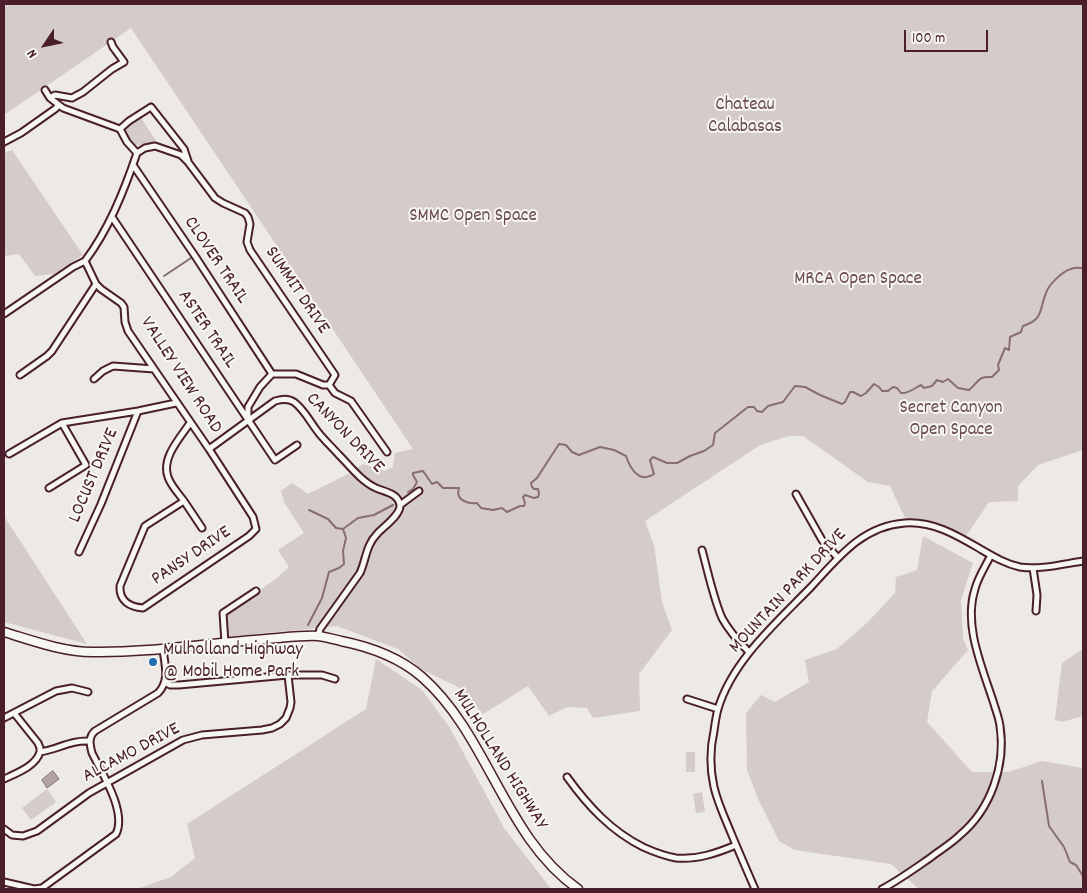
<!DOCTYPE html>
<style>
body{margin:0}
#map{position:relative;width:1087px;height:893px;overflow:hidden;background:#ece9e6;font-family:Dekko,sans-serif}
canvas{display:block}
.frame{position:absolute;inset:0;border:5px solid #4a1f2b;pointer-events:none}
.north{position:absolute;left:20px;top:20px;width:50px;height:50px;-webkit-text-stroke:4px #f6f6f2;paint-order:stroke;rotate:236deg;font-size:14px;font-weight:700;line-height:20px;text-align:center;color:#4a1f2b}
.north::after{content:'';display:block;margin:auto;width:18px;height:22px;background:#4a1f2b;clip-path:polygon(50% 0,100% 100%,50% 72%,0 100%)}
.scale{position:absolute;left:904px;top:30px;width:84px;height:22px;box-sizing:border-box;border:2px solid #4a1f2b;border-top:0;padding-left:6px;font-size:15px;line-height:18px;white-space:nowrap;color:#4a1f2b;-webkit-text-stroke:4px #f6f6f2;paint-order:stroke}
</style>
<div id="map">
<canvas width="1087" height="893"></canvas>
<div class="frame"></div>
<div class="north">N</div>
<div class="scale">100 m</div>
</div>
<script>
const c = document.querySelector('canvas').getContext('2d');
c.lineJoin = 'round';
function fillPath(path, color) { c.fillStyle = color; c.fill(path, 'evenodd'); }
function stroke(path, color, width, dash) { c.strokeStyle = color; c.lineWidth = width; c.lineCap = dash ? 'butt' : 'round'; c.setLineDash(dash || []); c.stroke(path); }
function write(font, color, halo, rows, align = 'center') {
  c.font = font + ' Dekko,sans-serif'; c.lineWidth = 4; c.setLineDash([]); c.textBaseline = 'middle'; c.strokeStyle = halo; c.fillStyle = color; for (const [text, x, y, turn = 0] of rows) {
    c.save(); c.translate(x, y); c.rotate((+turn || 0) * Math.PI / 180); c.textAlign = isNaN(turn) ? turn : align; if (halo) c.strokeText(text, 0, 0); c.fillText(text, 0, 0); c.restore();
  }
}
const green = new Path2D(`
 M4 4H1083V450L1038 465 1018 486V501L989 502 966 536 960 532 957 537 935 528 908 524V520H906L890 486 868 482 803 436H789L760 445 645 521 654 545 662 602 672 630 639 674 640 711 593 718 587 708 567 707 549 716 528 686 483 714 460 688 421 669 398 649 337 626 228 637 225 619 226 614 277 578 289 567 278 550 304 533 284 502 281 491 292 483 308 494 350 473 363 464 385 471 393 467 395 453 413 449 131 28 4 115Z
 M140 116 156 141 154 144C149 145 143 147 138 145 130 143 123 135 125 127Z
 M12 150 83 255 54 274 35 276 19 254 4 256V153Z
 M4 516 87 644 4 622Z
 M923 536 973 563 961 600 963 638 968 650 932 691 927 722 972 772H1009L1042 761 1083 768V889H919L891 864 795 850 779 841 758 799 747 770 746 713 761 695 775 702 809 682 805 660 837 649 868 622 895 593 896 577 917 570Z
 M1083 649V716L1062 722 1055 720 1062 663Z
 M376 659 422 690 450 728 504 828 551 889H137L171 877 195 858 187 824 366 709Z
 M686 752H695V772H686Z
 M47 789 56 802 31 820 22 808Z
 M702 792 705 812 696 813 693 794Z`);
const water = new Path2D(`
 M53 771 59 779 47 788 42 780Z`);
const stream = new Path2D(`
 M164 276 191 258
 M408 492 413 489 417 482 413 475V473L423 471 432 484 437 482 443 488H459C455 500 467 504 477 503L481 508 493 510 502 508 507 512 520 506H524L525 503 523 497 525 495 534 498 538 497 539 494 538 489H534L532 487 531 483 537 478 559 444 566 445 572 452 579 455 600 447 614 450 626 456C630 468 639 484 654 474L650 460 653 457 667 463H677L690 456 704 451 713 445 715 433 748 407H754L757 411 762 412 768 406 783 402 795 386 805 387 820 395 842 404 845 402 850 392H853L861 396 866 393 874 384 879 387 882 391H888L893 387 897 388 901 393C909 394 914 388 921 385L924 388 932 386 937 380 943 382 948 379 958 388 969 390C979 382 977 376 992 377L999 370 998 365 1005 348 1009 350 1010 337 1021 332 1023 326C1044 319 1039 310 1046 293 1049 284 1063 271 1071 269 1075 267 1080 268 1083 268
 M309 510 328 519 336 528 343 529
 M308 625 322 598 329 572 339 568 344 564 343 551 346 538 343 529 358 518 374 515 393 505
 M1042 781 1049 826 1064 847 1070 862 1076 865 1083 876`);
const minor = new Path2D(`
 M45 90 50 98 63 108 120 129 127 142 137 153
 M50 98 55 95 72 98 83 92 112 69 124 62 113 47 111 42
 M120 129 129 121 151 107 184 149 188 161
 M4 142 21 133 55 109 59 105
 M133 165 195 256 272 374
 M112 217 275 460 297 445
 M85 261 96 284 101 289 121 303 124 307 125 322 128 331 209 449 253 517 256 529 249 536 143 608C130 607 119 601 120 586L145 526 184 501C179 494 171 486 168 477 161 458 180 438 190 423
 M85 261C109 229 124 191 137 153L145 148 155 146 181 155 188 162 215 198 223 203 245 213 248 217 250 224 247 242 250 250 335 375 329 385H323L296 374H272L260 387 248 407V421
 M4 314 73 267 85 261
 M20 375 47 356 52 351 96 284
 M94 379 103 371 113 366 154 369
 M329 385 335 393 351 401 387 452
 M209 449 275 401C282 399 288 398 294 402 304 409 310 422 318 432 324 440 332 447 339 455 350 466 361 481 376 488 385 492 398 493 400 505 401 515 383 527 377 534 366 545 366 560 360 573L320 629 318 636
 M9 454 62 423 138 411 176 403
 M49 488 86 465 62 423
 M796 494 822 540 838 558
 M184 501 202 528
 M400 505 419 491
 M702 550C708 572 713 597 722 618 729 631 739 642 749 652
 M79 552 101 504 138 411
 M1033 568 1037 595 1036 611
 M225 643 223 613 256 591
 M165 682 170 685H179L288 675H322L335 679
 M687 699 718 709
 M14 713 38 743 40 748V752
 M4 718 56 691 72 688 88 692
 M40 752C59 749 70 740 90 741
 M567 777C588 806 611 831 643 847 654 852 665 856 676 858 697 860 717 853 736 845
 M4 779C17 773 36 766 40 752
 M4 829 12 835 23 836 37 831 89 793 183 740 202 735 262 730 272 728 280 724 286 718 290 708 291 702 288 675
 M4 882 34 889 42 888 116 834C127 812 102 773 92 753 90 745 88 737 95 731L158 693C170 681 165 665 163 650
 M755 889C747 871 739 852 731 833 725 818 718 804 714 787 710 769 710 749 714 731 715 724 716 716 718 709 732 661 777 622 811 587 838 558 862 526 905 523 934 521 958 536 982 550 994 557 1006 564 1020 567 1040 570 1063 564 1083 561
 M882 889C899 880 914 869 930 858 940 850 951 844 960 835 991 809 1006 765 1000 726 999 718 996 711 994 704 983 669 963 626 975 589 978 577 985 567 991 555`);
const secondary = new Path2D(`
 M4 632C31 640 63 652 92 652 150 653 208 643 266 639 281 638 303 635 318 636 326 637 333 639 341 641 371 647 399 657 422 677 489 736 504 837 578 889`);
const markers = [
 [153,662,5,"#1f6fb2"]
];
const parkNames = [
 ["Chateau",745,106],
 ["Calabasas",745,128],
 ["SMMC Open Space",473,217],
 ["MRCA Open Space",858,280],
 ["Secret Canyon",951,409],
 ["Open Space",951,431]
];
const streetNames = [
 ["CLOVER TRAIL",215,261,56],
 ["SUMMIT DRIVE",296,291,56],
 ["ASTER TRAIL",206,330,56],
 ["VALLEY VIEW ROAD",180,376,57],
 ["CANYON DRIVE",344,434,46],
 ["LOCUST DRIVE",95,476,-67],
 ["PANSY DRIVE",192,557,-34],
 ["MOUNTAIN PARK DRIVE",789,592,-47],
 ["ALCAMO DRIVE",132,754,-28],
 ["MULHOLLAND HIGHWAY",499,760,58]
];
const poiNames = [
 ["Mulholland Highway",163,651],
 ["@ Mobil Home Park",163,673]
];
fillPath(green, '#d4cbca');
fillPath(water, '#b1a2a3');
stroke(water, '#886e73', 1);
stroke(stream, '#886e73', 2);
stroke(minor, '#4a1f2b', 9);
stroke(secondary, '#4a1f2b', 11);
stroke(minor, '#f6f6f2', 5);
stroke(secondary, '#f6f6f2', 8);
for (const [x, y, r, color] of markers) { const dot = new Path2D(); dot.arc(x, y, r, 0, 2 * Math.PI); c.fillStyle = color; c.fill(dot); stroke(dot, '#f6f6f2', 2); }
write('19px', '#6c4a53', '#f6f6f2', parkNames);
write('19px', '#4a1f2b', '#f6f6f2', streetNames);
write('19px', '#4a1f2b', '#f6f6f2', poiNames, 'left');
</script>
